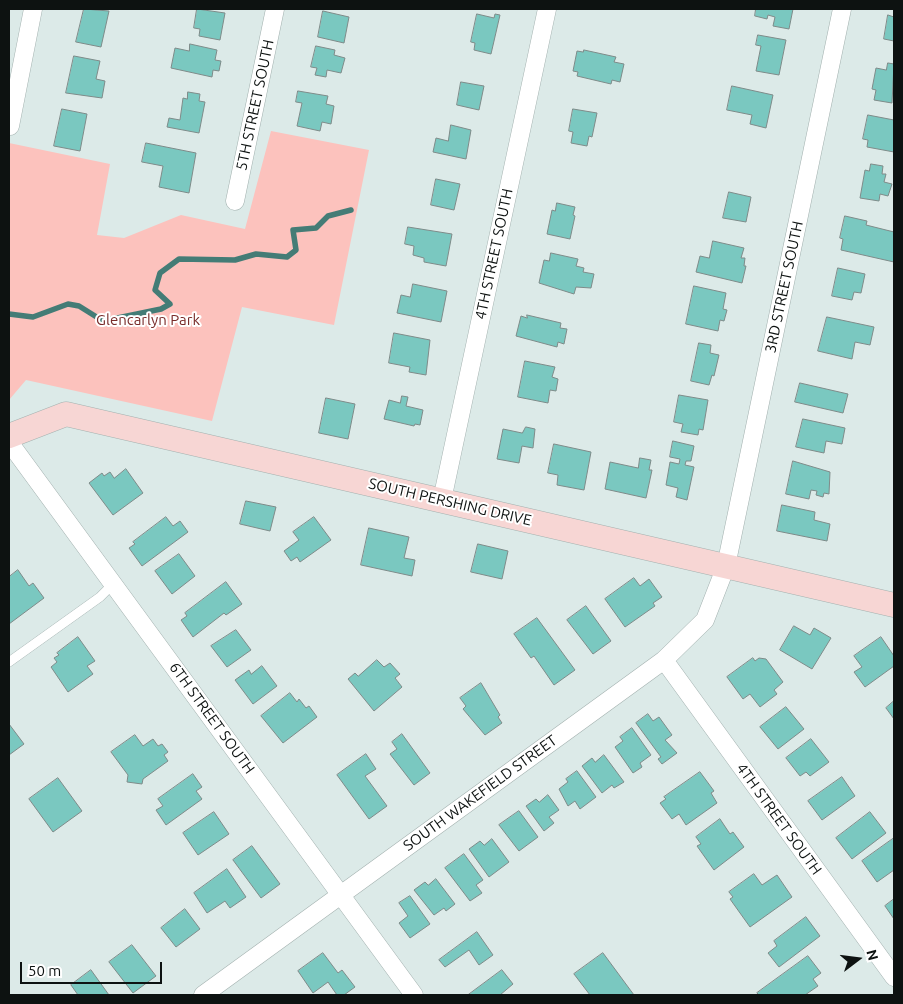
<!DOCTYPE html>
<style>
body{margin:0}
#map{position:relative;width:903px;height:1004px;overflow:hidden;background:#dceae8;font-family:Ubuntu,sans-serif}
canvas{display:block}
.frame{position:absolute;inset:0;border:10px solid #0d1211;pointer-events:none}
.north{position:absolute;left:833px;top:934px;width:50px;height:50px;-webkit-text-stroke:4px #fff;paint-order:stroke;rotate:75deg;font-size:14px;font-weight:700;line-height:20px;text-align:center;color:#0d1211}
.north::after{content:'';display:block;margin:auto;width:18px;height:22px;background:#0d1211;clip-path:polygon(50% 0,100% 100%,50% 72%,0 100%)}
.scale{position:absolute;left:20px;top:962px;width:142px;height:22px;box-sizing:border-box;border:2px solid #0d1211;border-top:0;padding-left:6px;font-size:15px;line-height:18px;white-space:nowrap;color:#0d1211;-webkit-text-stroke:4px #fff;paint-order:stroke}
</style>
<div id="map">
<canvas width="903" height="1004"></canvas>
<div class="frame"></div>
<div class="north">N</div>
<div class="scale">50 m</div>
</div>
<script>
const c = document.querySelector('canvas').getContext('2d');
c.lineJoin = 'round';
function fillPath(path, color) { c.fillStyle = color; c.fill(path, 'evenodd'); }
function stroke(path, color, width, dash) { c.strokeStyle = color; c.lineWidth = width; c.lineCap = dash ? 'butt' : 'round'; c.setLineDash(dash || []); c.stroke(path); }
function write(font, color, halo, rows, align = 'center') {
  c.font = font + ' Ubuntu,sans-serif'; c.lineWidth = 4; c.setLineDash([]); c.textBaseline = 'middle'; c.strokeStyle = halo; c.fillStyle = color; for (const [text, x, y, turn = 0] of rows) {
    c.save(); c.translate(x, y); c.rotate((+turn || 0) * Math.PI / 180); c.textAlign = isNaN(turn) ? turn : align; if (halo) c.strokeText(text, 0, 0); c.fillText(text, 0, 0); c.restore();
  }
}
const green = new Path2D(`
 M271 131 369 150 334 325 242 307 212 421 26 380 9 400V143L110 164 97 235 124 238 181 215 245 229Z`);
const stream = new Path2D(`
 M9 314 33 317 68 304 79 306 103 321 161 309 170 304 155 290 160 273 179 259 235 260 256 254 287 257 296 250 293 230 316 228 328 216 351 210`);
const building = new Path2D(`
 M84 9 109 11 101 47 76 42Z
 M197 9 225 13 220 40 199 36 200 29 194 28Z
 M756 9H793L789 29 773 26 775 17 768 15 767 19 755 16Z
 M323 11 349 17 344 43 318 37Z
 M477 14 494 18 495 14 500 15 491 54 474 50 475 43 471 42Z
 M888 15 894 17V41L884 39Z
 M758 35 786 40 779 75 756 71 761 46 756 45Z
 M190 44 217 50 215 60 221 61 219 71 213 70 212 77 171 68 175 48 189 51Z
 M316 46 335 50 334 55 345 58 341 73 327 70 326 77 315 75 317 68 311 67Z
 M584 50 616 57 614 62 624 64 620 82 612 80 611 84 577 76 578 72 573 71 577 51 583 52Z
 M74 56 100 61 96 79 105 81 102 98 66 93Z
 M888 63 894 64 892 103 874 100 876 90 872 89 876 68 886 70Z
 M461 82 484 86 479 110 457 105Z
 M732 86 773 95 766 128 750 124 752 115 727 110Z
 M298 91 328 96 326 104 334 106 331 124 322 122 320 131 297 126 302 103 296 102Z
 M188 92 200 94 199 101 205 102 199 133 167 127 169 118 180 120 183 98 187 99Z
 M62 109 87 114 80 151 54 146Z
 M573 109 597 113 592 137 589 136 587 146 571 143 573 132 569 131Z
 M868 115 894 120V152L867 147 868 140 863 139Z
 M451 125 471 130 466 159 433 152 436 138 448 141Z
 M146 143 196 153 189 193 159 187 163 166 142 162Z
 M871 164 883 166 882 174H886L884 182 892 184 888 196 880 194 879 201 860 198 865 170 869 171Z
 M436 179 460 184 454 210 431 205Z
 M729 192 751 197 746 222 723 218Z
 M557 203 575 207 573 215 575 216 570 239 547 234 552 210 555 211Z
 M845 216 867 221 866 225 894 232V262L841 250 843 239 840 238Z
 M408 227 452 234 446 266 424 262V258L413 255 414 246 405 244Z
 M713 241 744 248 741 258H745L744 266H746L742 283 696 272 700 256 709 258Z
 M551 253 578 259 576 266 584 268 583 272 594 274 591 288 576 287 574 294 539 283 544 260 549 261Z
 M838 268 865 274 861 293 854 292 852 300 832 296Z
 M413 284 447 291 441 322 397 313 401 295 410 297Z
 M694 286 726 293 723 309 727 310 724 321 720 320 718 331 686 324Z
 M527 315 561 323 560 328 567 329 564 344 558 342 557 347 516 336 521 316 527 318Z
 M827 317 874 327 870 345 855 342 852 359 818 351Z
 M394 333 430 340 426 375 409 372 410 367 389 363Z
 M699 343 711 345 710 353 719 355 714 376 712 375 709 385 691 381Z
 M525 361 555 367 552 377 558 379 556 391 550 390 548 403 518 397Z
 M800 383 848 394 843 413 795 402Z
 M679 395 708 400 703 430 699 429 698 435 681 432 683 424 674 422Z
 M402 396 408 397 406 406 423 410 420 425 415 424 414 426 384 419 389 400 400 403Z
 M326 398 355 404 348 439 319 433Z
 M803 419 845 428 842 444 826 441 824 453 796 447Z
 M526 427 535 429 533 448 522 446 519 463 497 459 503 429 522 433Z
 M673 441 694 446 691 461H686L685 465 694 467 687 500 676 497 678 488 666 485 670 462 679 464 680 459 670 457Z
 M554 444 591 452 584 490 557 485 558 475 548 473Z
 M640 458 651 460 649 470H652L646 498 605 489 610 462 638 468Z
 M793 461 830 472 829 494 824 493 823 497 816 495 817 491 811 490 809 499 786 494Z
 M126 469 143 493 113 515 89 483 102 473 104 476 110 472 114 478Z
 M246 501 276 507 270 531 240 524Z
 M782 505 815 512 814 520 830 524 827 541 777 531Z
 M166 517 173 526 180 521 188 532 142 566 129 548 135 544 133 542Z
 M314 517 331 540 300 562 297 557 291 561 284 551 299 540 293 532Z
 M369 528 409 537 404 558 415 560 412 576 361 565Z
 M478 544 508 551 502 579 471 572Z
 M179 554 195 576 172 594 155 571Z
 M18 570 29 586 33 583 44 598 9 624V577Z
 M634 578 640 586 649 579 662 597 653 603 655 606 625 627 605 599Z
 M226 582 242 604 226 615 224 613 193 637 181 620 187 616 185 613Z
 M586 606 611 641 593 654 567 620Z
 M537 618 575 670 554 685 534 656 531 658 514 634Z
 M794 626 810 635 814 628 831 638 812 669 780 650Z
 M236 630 251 650 227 667 211 646Z
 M78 637 95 661 87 666 93 674 68 692 51 667 57 662 54 658 59 655 57 653Z
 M881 637 894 656V666L865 687 854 672 862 667 854 656Z
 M753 658 755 661 759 658 766 659 783 682 774 690 777 694 760 707 750 694 743 699 727 677Z
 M377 660 384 667 390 663 400 674 395 678 402 687 374 711 348 679 355 673 358 676Z
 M262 666 277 686 253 704 235 680 249 670 251 674Z
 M481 683 500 715 498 717 502 723 485 735 463 709 466 706 460 698Z
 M290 693 297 702 299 699 306 708 309 706 317 717 283 743 261 716Z
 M894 701V719L886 708Z
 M786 707 804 729 778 749 760 727Z
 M648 714 653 721 659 717 672 735 665 740 677 753 662 764 658 759 661 757 636 723Z
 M9 724 24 744 9 755Z
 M632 728 651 755 640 763 642 767 633 773 615 747 623 741 620 737Z
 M402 734 430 773 414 785 390 754 397 749 392 742Z
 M135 735 143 746 153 739 158 746 162 744 168 752 164 755 168 761 143 779 142 784 127 782 128 775 111 752Z
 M811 739 829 762 810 776 806 772 800 776 786 758Z
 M366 754 376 769 365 776 387 806 369 819 337 775Z
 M604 755 624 782 614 788 612 785 602 793 582 766 592 758 595 762Z
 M577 771 596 797 580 809 575 801 568 806 559 789 568 782 566 779Z
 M700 772 714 791 711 793 717 803 686 825 679 814 672 819 660 803 666 799 664 797Z
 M193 774 202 787 196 791 202 799 166 825 156 810 163 806 158 799Z
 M842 777 855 796 822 820 808 801Z
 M58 778 82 811 53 832 29 799Z
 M548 795 559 810 549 817 554 823 544 831 526 806 536 799 539 802Z
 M519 811 538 837 519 851 499 825Z
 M214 812 229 834 198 855 183 833Z
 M870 812 886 833 852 859 836 838Z
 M720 819 730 834 733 832 744 847 714 870 697 846 701 844 696 837Z
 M894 838V870L877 882 862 861Z
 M492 839 509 862 489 877 469 849 480 841 484 845Z
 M252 846 280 884 261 898 233 860Z
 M464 854 483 880 476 885 482 893 470 901 445 868Z
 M227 869 246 897 230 908 225 901 207 913 194 893Z
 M754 874 762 885 777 875 792 897 750 927 730 899 733 897 729 892Z
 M436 879 455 904 446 911 444 908 434 915 414 890 425 882 428 885Z
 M410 896 430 924 410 938 399 923 408 916 399 903Z
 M894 899V919L885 906Z
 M185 909 200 929 176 947 161 928Z
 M806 917 820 936 779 967 768 953 777 946 774 941Z
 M477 932 493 955 479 965 469 950 445 967 439 960Z
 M132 945 156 976 133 993 109 962Z
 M323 953 338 973 342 970 355 987 344 995H337L328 982 313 993 298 971Z
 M603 953 634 995H590L574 974Z
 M808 956 821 973 813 979 818 986 805 995H759L757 993Z
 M91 970 109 995H78L71 985Z
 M502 970 513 984 500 995H468Z`);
const lane = new Path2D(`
 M9 662 100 597 113 584`);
const street = new Path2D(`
 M10 126 33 9
 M235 201 275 9
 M9 442 414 995
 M442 500 547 9
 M664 660 894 977
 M203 995 664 660 705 620 726 566 842 9`);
const secondary = new Path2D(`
 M9 436 66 414 894 605`);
const streetNames = [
 ["5TH STREET SOUTH",255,105,-78],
 ["4TH STREET SOUTH",494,254,-78],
 ["3RD STREET SOUTH",784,287,-78],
 ["SOUTH PERSHING DRIVE",450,502,13],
 ["6TH STREET SOUTH",212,718,54],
 ["SOUTH WAKEFIELD STREET",480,793,-36],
 ["4TH STREET SOUTH",779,819,54]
];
const parkNames = [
 ["Glencarlyn Park",148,320]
];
fillPath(green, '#fcc2bd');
stroke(stream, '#447c76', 5.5);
fillPath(building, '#7ac8c0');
stroke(building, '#7e8b89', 1);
stroke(lane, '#a3b1af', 10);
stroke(street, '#a3b1af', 19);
stroke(secondary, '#a3b1af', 25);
stroke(lane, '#fff', 9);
stroke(street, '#fff', 18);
stroke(secondary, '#f7d6d4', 24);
write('15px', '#0d1211', '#fff', streetNames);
write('15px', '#782b29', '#fff', parkNames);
</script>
